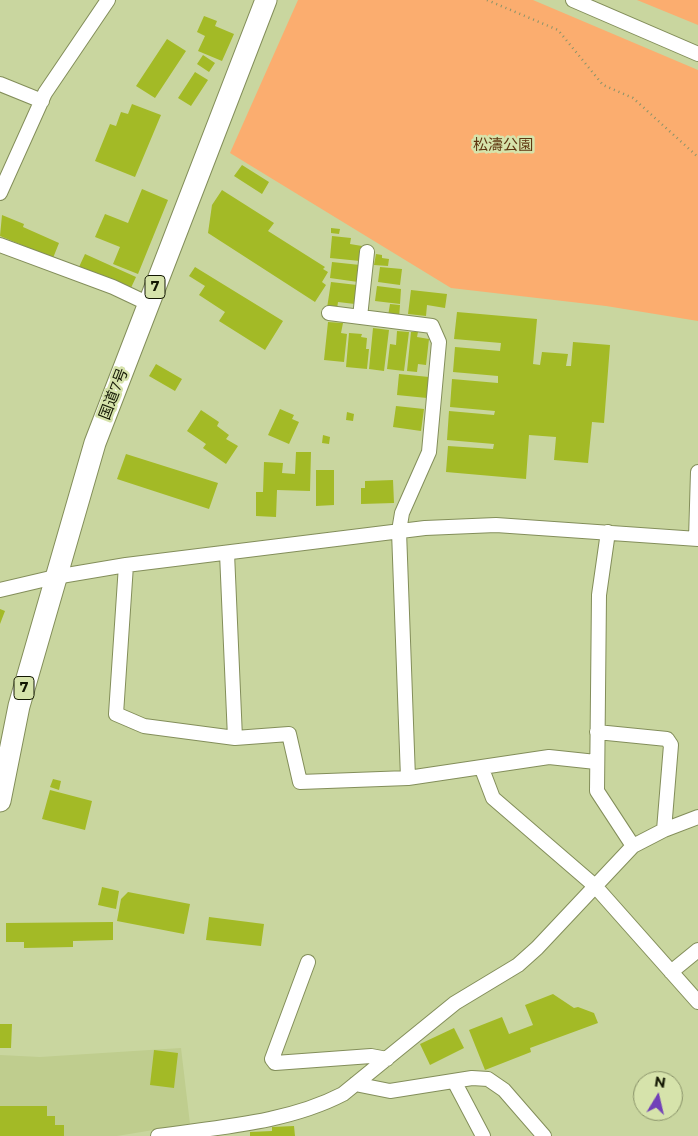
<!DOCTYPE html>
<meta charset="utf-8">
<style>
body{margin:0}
#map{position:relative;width:698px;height:1136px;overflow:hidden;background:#c9d69f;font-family:Montserrat,sans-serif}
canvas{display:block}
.north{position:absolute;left:633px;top:1071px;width:50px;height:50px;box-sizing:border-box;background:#d6e3ab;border:1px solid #889168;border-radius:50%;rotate:9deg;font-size:14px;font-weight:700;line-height:20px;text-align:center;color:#131703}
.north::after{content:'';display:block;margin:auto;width:18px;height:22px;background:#7140b8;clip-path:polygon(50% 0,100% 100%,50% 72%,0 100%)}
</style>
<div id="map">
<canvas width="698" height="1136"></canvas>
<div class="north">N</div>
</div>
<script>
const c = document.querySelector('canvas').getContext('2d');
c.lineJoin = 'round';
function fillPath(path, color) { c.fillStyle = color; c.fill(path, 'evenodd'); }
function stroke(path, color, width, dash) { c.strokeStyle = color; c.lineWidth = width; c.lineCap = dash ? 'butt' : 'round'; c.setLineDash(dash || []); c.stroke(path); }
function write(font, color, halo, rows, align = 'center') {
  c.font = font + ' Montserrat,"Noto Sans JP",sans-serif'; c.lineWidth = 5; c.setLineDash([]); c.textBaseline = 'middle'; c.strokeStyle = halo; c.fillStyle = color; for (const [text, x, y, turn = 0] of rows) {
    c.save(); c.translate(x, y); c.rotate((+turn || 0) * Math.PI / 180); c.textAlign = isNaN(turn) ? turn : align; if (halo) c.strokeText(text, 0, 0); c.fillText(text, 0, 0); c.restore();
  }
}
const built = new Path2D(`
 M181 1048 190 1124 117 1136H0V1055L40 1057Z`);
const green = new Path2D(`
 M298 0H533L698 70V321L606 306 451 288 230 153Z
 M637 0H698V25Z`);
const building = new Path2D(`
 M204 16 217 21 215 26 234 34 222 61 198 51 205 36 197 32Z
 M167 39 186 51 155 98 136 86Z
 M203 55 215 63 209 72 197 64Z
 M195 72 208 80 191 106 178 98Z
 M132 104 161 115 135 177 95 161 110 124 116 126 121 112 128 114Z
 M242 165 269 182 262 194 234 176Z
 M142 189 168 200 138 274 113 264 120 247 95 237 105 214 128 223Z
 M222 190 274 223 268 231 325 267 323 269 328 272 322 282 326 285 315 302 208 233 212 205Z
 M2 215 24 224 23 227 59 243 53 258 0 236Z
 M331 228 340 229 339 234 331 233Z
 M332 236 351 238 350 244 362 246 360 261 330 258Z
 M85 254 136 277 130 290 79 267Z
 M376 254 382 255V258L389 259 388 266 374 265Z
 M332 262 360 265 358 282 330 278Z
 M195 267 283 321 265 350 219 321 225 312 199 295 205 286 189 276Z
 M380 267 402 269 400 285 378 282Z
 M331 282 357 285 355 304 338 302 337 309 327 308Z
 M377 286 401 289 400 304 375 301Z
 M411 290 447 294 445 308 427 305 426 316 408 314Z
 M390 304 400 305 399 318 388 316Z
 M457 312 537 319 533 364 540 365 542 352 568 354 566 366H571L573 342 610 345 604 423 592 422 588 463 554 460 556 437 529 435 526 479 446 472 448 446 493 449 494 444 447 440 449 411 494 415 495 411 450 407 452 379 498 383V376L453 372 455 347 500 351 501 343 454 339Z
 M328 322 343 323 341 333 347 334 344 362 324 360Z
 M373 328 389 330 384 371 369 369Z
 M397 331 409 332 404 371 387 369 390 344 396 345Z
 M411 332H418L417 337 429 339 426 365 418 364 417 372 407 371Z
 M349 333 362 334 361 337 367 338 366 349H369L367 369 346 367Z
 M156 364 182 379 175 391 149 376Z
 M399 374 429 377 427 398 397 395Z
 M396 406 424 409 421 431 393 427Z
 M280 409 294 415 292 419 299 422 289 444 268 435Z
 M201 410 219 422 217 426 229 435 226 439 238 446 226 464 203 448 206 444 187 431Z
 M347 412 354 414 353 421 346 420Z
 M323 435 330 437 329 444 322 443Z
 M296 452H311L310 491 277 490 276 517 256 516V492H263L264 462 283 463 282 473 295 474Z
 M126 454 218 483 209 509 117 479Z
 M316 470H334V505L316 506Z
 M393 480 394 503 361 504V488H365V481Z
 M0 609 5 611 0 624Z
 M53 779 61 781 59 790 50 787Z
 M50 790 92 801 85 830 42 819Z
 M102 887 119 891 116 909 98 905Z
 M128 892 190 904 184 934 117 921 121 899Z
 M209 917 264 924 261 946 206 940Z
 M113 922V940L73 941V947L24 948V942H6V923Z
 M553 994 574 1008 578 1007 594 1013 598 1023 530 1048 531 1052 485 1070 469 1030 502 1017 509 1034 533 1025 525 1005Z
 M0 1024H12L11 1048H0Z
 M454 1028 464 1048 430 1065 420 1044Z
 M154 1050 178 1053 174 1088 150 1085Z
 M0 1106H47V1116H55V1125H64V1136H0Z
 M294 1126 295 1136H250V1132L272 1131V1127Z`);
const path = new Path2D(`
 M487 0 558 30 603 85 633 98 698 157`);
const minor = new Path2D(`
 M573 0 698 54
 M0 84 42 101
 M0 193 45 93 108 0
 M0 245 113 287 149 304
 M329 313 432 326 439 342 429 452 402 513 399 531 408 778
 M360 317 367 252
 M608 532 599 595 597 791 633 846
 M696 539 698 472
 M227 553 235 738
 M126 565 116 714 144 726 235 738 289 734 300 782 408 778 549 757 596 762
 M0 590 55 577 126 565 425 528 496 525 698 539
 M597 732 667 739 671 745 664 830
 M482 769 493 798 595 886 698 1002
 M308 962 272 1059 275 1063 371 1056 387 1059
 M671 972 698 950
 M454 1081 483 1136
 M355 1084 390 1091 472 1078 488 1079 504 1090 544 1136
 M158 1136C219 1127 287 1123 343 1094L455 1003 518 965 537 948 633 846 664 830 698 817`);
const highway = new Path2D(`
 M0 801 19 706 95 443 266 0`);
const shields = [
 [155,287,20],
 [24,688,20]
];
const shieldNames = [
 ["7",155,287],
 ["7",24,688]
];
const parkNames = [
 ["松濤公園",503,146]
];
const streetNames = [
 ["国道7号",114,394,-69]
];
fillPath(built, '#bfcd8e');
fillPath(green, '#fbad6f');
fillPath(building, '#a3ba26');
stroke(minor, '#838e5a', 16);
stroke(highway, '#838e5a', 23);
stroke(path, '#8a9369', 2.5, [1, 4]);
stroke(minor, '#fff', 14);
stroke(highway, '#fff', 21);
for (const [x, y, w] of shields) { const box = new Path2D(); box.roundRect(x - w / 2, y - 11.5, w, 23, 4); c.fillStyle = '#d6e3ab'; c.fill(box); stroke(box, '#131703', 1); }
write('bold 14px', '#131703', null, shieldNames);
write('15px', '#5f3610', '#d6e3ab', parkNames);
write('15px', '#131703', '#d6e3ab', streetNames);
</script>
